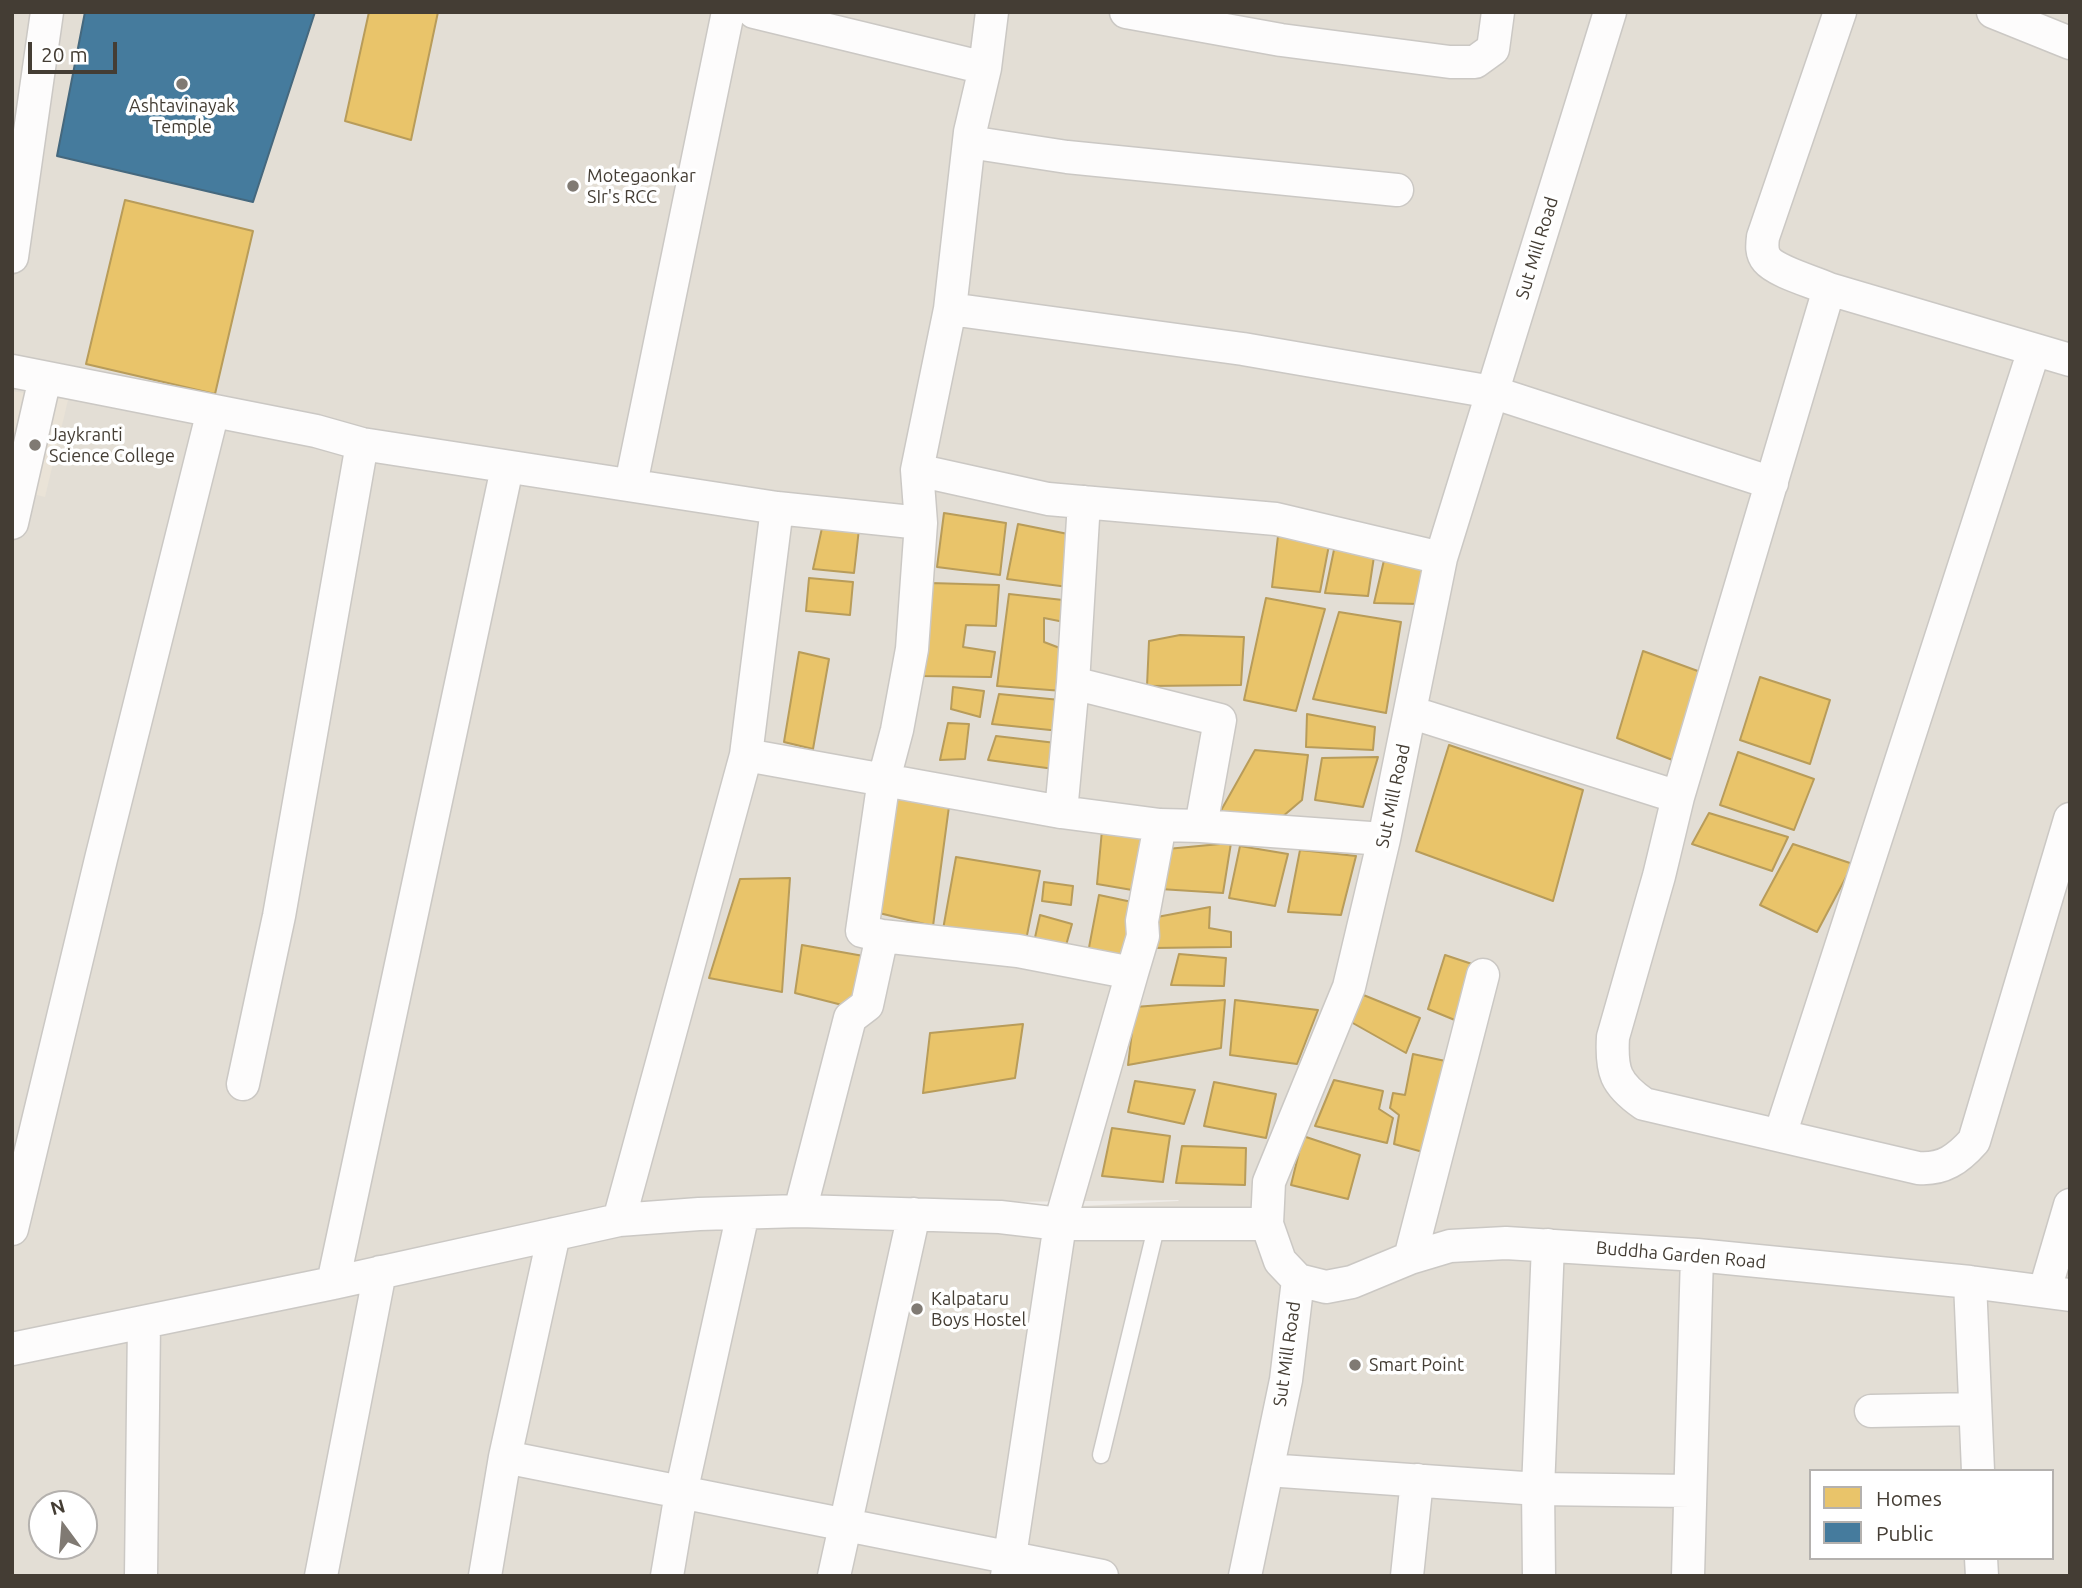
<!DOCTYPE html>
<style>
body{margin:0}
#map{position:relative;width:2082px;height:1588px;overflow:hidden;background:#efece8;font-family:Ubuntu,sans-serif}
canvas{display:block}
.frame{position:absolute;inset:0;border:14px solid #443d34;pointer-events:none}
.legend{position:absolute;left:1809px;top:1469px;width:245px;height:91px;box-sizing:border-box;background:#fff;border:2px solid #b4b1ae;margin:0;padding:9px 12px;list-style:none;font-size:21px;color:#443d34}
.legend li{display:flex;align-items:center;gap:14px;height:35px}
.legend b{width:35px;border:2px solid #b4b1ae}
.north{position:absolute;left:28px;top:1490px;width:70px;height:70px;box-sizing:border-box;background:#fff;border:2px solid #b4b1ae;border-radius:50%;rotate:344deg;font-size:19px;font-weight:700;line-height:28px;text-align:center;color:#443d34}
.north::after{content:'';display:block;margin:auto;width:24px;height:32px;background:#807a73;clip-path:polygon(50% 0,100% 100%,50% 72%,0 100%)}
.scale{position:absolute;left:28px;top:42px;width:89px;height:32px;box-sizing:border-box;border:4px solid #443d34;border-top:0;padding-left:9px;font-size:21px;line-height:24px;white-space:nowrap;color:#443d34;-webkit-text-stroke:5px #fff;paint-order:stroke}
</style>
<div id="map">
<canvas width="2082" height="1588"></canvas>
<div class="frame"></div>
<ul class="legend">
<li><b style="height:19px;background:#e9c46a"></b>Homes</li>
<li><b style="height:19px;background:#457b9d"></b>Public</li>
</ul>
<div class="north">N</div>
<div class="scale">20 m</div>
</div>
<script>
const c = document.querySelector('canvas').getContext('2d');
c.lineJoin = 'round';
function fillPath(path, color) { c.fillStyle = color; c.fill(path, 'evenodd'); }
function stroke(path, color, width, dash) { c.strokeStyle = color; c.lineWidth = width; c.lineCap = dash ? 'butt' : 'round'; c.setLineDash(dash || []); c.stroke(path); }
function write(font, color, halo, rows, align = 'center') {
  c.font = font + ' Ubuntu,sans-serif'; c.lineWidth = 7; c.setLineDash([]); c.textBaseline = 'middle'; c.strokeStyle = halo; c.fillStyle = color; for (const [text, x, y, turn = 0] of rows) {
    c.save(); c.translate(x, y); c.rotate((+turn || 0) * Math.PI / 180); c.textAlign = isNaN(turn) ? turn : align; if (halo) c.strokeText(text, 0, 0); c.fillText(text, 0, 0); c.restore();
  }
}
const residential = new Path2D(`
 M12 12H2070V1576H12ZM1179 1200 1178 1201 554 1234 995 1202ZM1811 1471H2052V1558H1811ZM42 1504H84V1546H42Z`);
const education = new Path2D(`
 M12 391 68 400 45 497 12 489Z`);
const homes = new Path2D(`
 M369 12H438L411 140 345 121Z
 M125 200 253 231 215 394 86 364Z
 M944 513 1006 523 1000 575 937 567Z
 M1018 524 1073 535 1068 587 1007 579Z
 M822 528 859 529 854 573 813 569Z
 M1278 536 1329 545 1320 592 1272 587Z
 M1335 545 1375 550 1368 596 1325 593Z
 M1385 556 1428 563 1420 604 1374 603Z
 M809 578 853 582 850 615 806 611Z
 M930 583 999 585 996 626 966 625 963 647 995 652 991 677 919 676Z
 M1009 594 1063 600 1064 622 1044 618V642L1065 650 1063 691 997 686Z
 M1266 598 1325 609 1296 711 1244 700Z
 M1339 612 1401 622 1386 713 1313 699Z
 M1180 635 1244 637 1241 685 1147 686 1149 641Z
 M1643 651 1706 674 1680 763 1617 738Z
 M799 652 829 659 813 749 784 742Z
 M1760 677 1830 700 1810 764 1740 740Z
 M953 687 984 691 980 717 951 709Z
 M999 694 1060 700V731L992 724Z
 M1307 714 1375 727 1373 750 1306 747Z
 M948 723 969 724 965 759 940 760Z
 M996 736 1056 743 1054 769 988 760Z
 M1449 745 1583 790 1553 901 1416 851Z
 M1255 750 1308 755 1302 800 1275 823 1219 814Z
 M1738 752 1814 779 1794 830 1720 805Z
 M1378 757 1363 807 1315 800 1322 758Z
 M893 793 950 799 933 926 879 913Z
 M1709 813 1788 837 1772 871 1692 844Z
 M1102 830 1148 836 1138 891 1097 884Z
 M1231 843 1223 893 1160 889 1167 849Z
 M1793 844 1853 864 1817 932 1760 905Z
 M1240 846 1288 854 1275 906 1229 898Z
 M1300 850 1356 856 1341 915 1288 912Z
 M956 857 1040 871 1025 945 942 935Z
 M790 878 782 992 709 978 740 879Z
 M1044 882 1073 886 1071 905 1042 901Z
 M1099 895 1132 902 1123 963 1087 958Z
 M1210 907 1209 928 1231 932V947L1153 948 1157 917Z
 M1040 915 1072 924 1065 949 1034 942Z
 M802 945 869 957 850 1007 795 993Z
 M1179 954 1226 958 1224 986 1171 985Z
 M1445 955 1481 967 1462 1023 1428 1009Z
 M1361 994 1420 1018 1406 1053 1351 1022Z
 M1225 1000 1221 1048 1128 1065 1135 1007Z
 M1235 1000 1318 1010 1297 1064 1230 1055Z
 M1023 1024 1015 1078 923 1093 930 1033Z
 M1413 1054 1450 1062 1430 1154 1394 1144 1399 1115 1390 1108 1393 1093 1405 1095Z
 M1334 1080 1383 1091 1379 1109 1393 1118 1387 1143 1315 1126Z
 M1135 1081 1195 1090 1184 1124 1128 1112Z
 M1214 1082 1276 1094 1266 1138 1204 1126Z
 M1112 1128 1170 1136 1163 1182 1102 1176Z
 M1303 1136 1360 1155 1348 1199 1291 1185Z
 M1182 1146 1246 1148 1245 1185 1176 1183Z`);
const public = new Path2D(`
 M85 12H315L253 202 57 156Z`);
const lane = new Path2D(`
 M1101 1455 1157 1224`);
const street = new Path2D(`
 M754 12 985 68
 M1126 12 1281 40 1450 62H1475L1493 49 1498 12
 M1993 12 2070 43
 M969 142 1067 157 1397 190
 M12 257 47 12
 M1829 289C1814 282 1777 272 1767 260 1761 253 1762 245 1763 237L1840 12
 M950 309 1243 349 1492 392 1772 483
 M2070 360 1829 289 1678 797 1659 876 1613 1037C1611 1071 1615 1084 1644 1104L1918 1168C1943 1170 1958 1159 1974 1141L2070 819
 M12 371 316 431 362 444 777 508 921 523
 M917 470 1048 499 1276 519 1441 558
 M631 484 728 12
 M12 523 45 378
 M1073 683 1220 720 1201 826
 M1410 712 1678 797
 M746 755 1061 812 1160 825 1201 826 1384 839
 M1061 812 1073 683 1084 502
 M882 936 1018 951 1132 973 1060 1224 1007 1576
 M1132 973 1143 936 1142 921 1160 825
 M243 1084 279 916 362 444
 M1780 1135 2034 350
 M800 1211 850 1018 867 1005 882 936 862 931 884 779 897 730 912 649 921 523 917 470 950 309 970 132 985 68 992 12
 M619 1220 746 755 777 508
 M12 1229 101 859 213 411
 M1410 1258 1483 975
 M1298 1280 1326 1287 1352 1282 1410 1258 1450 1246 1506 1243 1697 1255 1970 1282 2070 1295
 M1970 1282 1978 1471
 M333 1283 507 468
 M2045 1290 2070 1205
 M12 1349 333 1283 619 1220 699 1214 800 1211 1000 1217 1060 1224H1267
 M1871 1411 1975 1409
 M505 1457 1102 1576
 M1267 1470 1538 1489 1690 1491
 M1981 1558 1982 1576
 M141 1576 144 1322
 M321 1576 380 1272
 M485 1576 505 1457 554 1234
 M667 1576 681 1493 743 1213
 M834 1576 914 1214
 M1245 1576 1286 1380 1298 1280 1280 1261 1267 1224 1269 1182 1349 987 1384 839 1441 558 1610 12
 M1407 1576 1417 1480
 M1539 1576 1538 1489 1548 1245
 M1688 1576 1697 1255`);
const markers = [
 [182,84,7,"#807a73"],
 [573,186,7,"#807a73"],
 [35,445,7,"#807a73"],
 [917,1309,7,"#807a73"],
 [1355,1365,7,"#807a73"]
];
const poiNames = [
 ["Ashtavinayak",182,106,"center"],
 ["Temple",182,127,"center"],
 ["Motegaonkar",587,176],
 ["SIr's RCC",587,197],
 ["Jaykranti",49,435],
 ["Science College",49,456],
 ["Kalpataru",931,1299],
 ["Boys Hostel",931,1320],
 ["Smart Point",1369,1365]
];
const streetNames = [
 ["Sut Mill Road",1537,248,-73],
 ["Sut Mill Road",1393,796,-78],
 ["Buddha Garden Road",1681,1255,5],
 ["Sut Mill Road",1287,1354,-82]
];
fillPath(residential, '#e3ded5');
fillPath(education, '#eae3d7');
fillPath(homes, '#e9c46a');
stroke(homes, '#b89c5a', 2);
fillPath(public, '#457b9d');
stroke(public, '#45687e', 2);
stroke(lane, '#cbc8c4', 19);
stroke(street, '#cbc8c4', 35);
stroke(lane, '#fdfcfc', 16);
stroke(street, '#fdfcfc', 32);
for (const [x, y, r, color] of markers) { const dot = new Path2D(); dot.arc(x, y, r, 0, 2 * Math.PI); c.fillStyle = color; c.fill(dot); stroke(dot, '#fff', 2.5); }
write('18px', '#443d34', '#fff', poiNames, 'left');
write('18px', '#443d34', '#fff', streetNames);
</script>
